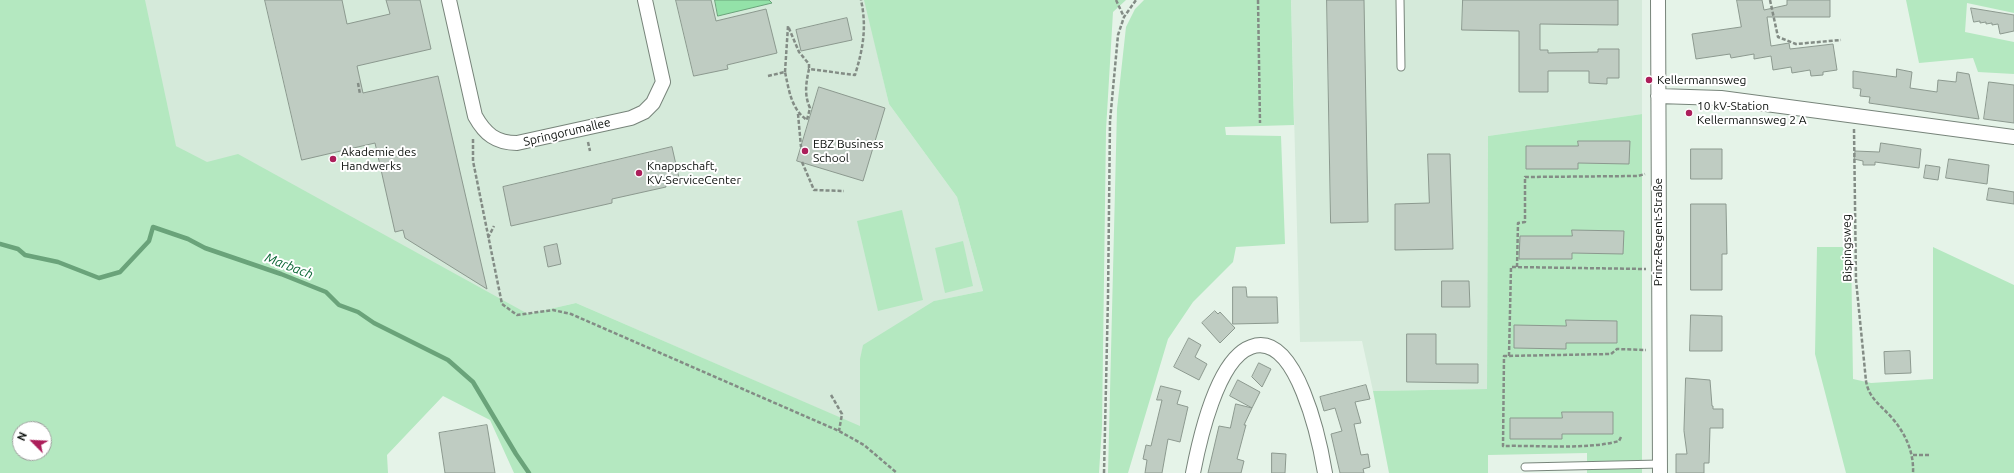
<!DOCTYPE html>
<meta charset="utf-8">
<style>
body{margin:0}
#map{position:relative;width:2014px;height:473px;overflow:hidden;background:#e5f3e8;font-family:Ubuntu,sans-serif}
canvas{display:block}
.north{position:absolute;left:12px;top:421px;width:40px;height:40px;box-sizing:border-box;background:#fff;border:1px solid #9e9f9e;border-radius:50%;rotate:294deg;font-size:11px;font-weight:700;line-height:16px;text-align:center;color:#0c100d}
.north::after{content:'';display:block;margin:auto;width:14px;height:18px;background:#ac1e5a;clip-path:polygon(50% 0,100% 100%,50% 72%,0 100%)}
</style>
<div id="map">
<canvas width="2014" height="473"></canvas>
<div class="north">N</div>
</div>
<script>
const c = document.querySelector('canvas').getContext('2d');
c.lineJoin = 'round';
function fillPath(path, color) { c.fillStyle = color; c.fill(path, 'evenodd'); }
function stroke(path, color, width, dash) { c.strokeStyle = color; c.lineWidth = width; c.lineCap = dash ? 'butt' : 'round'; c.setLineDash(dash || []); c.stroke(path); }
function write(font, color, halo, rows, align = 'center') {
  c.font = font + ' Ubuntu,sans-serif'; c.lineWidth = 4; c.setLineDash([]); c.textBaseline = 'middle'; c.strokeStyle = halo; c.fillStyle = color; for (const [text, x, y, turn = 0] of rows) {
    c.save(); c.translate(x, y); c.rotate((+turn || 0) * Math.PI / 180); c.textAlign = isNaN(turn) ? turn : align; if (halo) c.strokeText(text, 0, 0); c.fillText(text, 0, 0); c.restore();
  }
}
const built = new Path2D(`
 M126 0H865L889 104 957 197 983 291 935 301 861 427 576 303 528 314 401 276 75 88Z
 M1291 0H1642V114L1488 136 1487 389 1373 391 1362 341 1300 342Z`);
const green = new Path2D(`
 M0 0H145L176 146 207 162 238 154 528 314 576 303 860 426V359L863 345 934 301 983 291 957 197 889 104 864 0H1126L1113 12 1106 130 1102 426 1099 473H514L490 420 443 396 387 455 388 473H0ZM20 429H44V453H20Z
 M1144 0H1291L1294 125 1225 127 1226 135 1281 136 1285 244 1236 247 1233 262 1193 302 1168 339 1128 473H1108L1117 109 1126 27 1135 9Z
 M1906 0H2014V13L1967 3 1965 32 2014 42V74L1978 72 1973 58 1919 63Z
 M1642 114V473H1587V453L1488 455V473H1389L1373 391 1487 389 1488 136Z
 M902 210 923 300 878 311 857 221Z
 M963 241 973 286 945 293 935 248Z
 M1817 247H1851L1853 379 1871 383 1933 379V247L2014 285V473H1846L1815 354Z`);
const water = new Path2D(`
 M715 0H769L772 3 718 16Z`);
const stream = new Path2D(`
 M0 244 18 249 25 255 58 262 99 278 120 272 149 241 153 227 188 239 205 248 281 274 326 292 339 305 358 312 374 323 448 360 473 382 516 454 529 473`);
const building = new Path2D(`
 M265 0H342L347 24 390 14 386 0H420L431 49 357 66 363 93 438 76 487 289 405 238 403 230 395 232 375 143 302 160Z
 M676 0H711L716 21 766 9 777 53 727 65 728 69 694 76Z
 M1327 0H1364L1368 222 1331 223Z
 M1463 0H1618V25L1540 24V50H1548V53L1598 52V49H1619V78H1607V84L1589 83V71H1548V92H1519V31L1462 30Z
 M1737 0H1762L1764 10 1787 5V0H1830V17H1767L1771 46 1789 43 1790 49 1833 44 1837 70 1823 72V75L1811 76 1810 70 1792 73 1791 67 1773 70 1771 56 1754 59V54L1731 58 1730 54 1696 59 1692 34 1741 27Z
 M1971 8 2014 15V31L2000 34 1998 24 1992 25V23L1986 24V22L1980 23V21L1974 22Z
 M847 18 852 40 801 51 796 30Z
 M1897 69 1912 72 1910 88 1937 92 1938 80 1956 82 1957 72 1969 74 1979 119 1869 103 1870 97 1860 96 1861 89 1853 88V71L1896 77Z
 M1989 82 2014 85V123L1984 119Z
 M819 87 885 108 863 181 797 161Z
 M1578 141H1630L1629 164 1578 163V169H1526V146H1578Z
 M1881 143 1921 149 1919 168 1875 162V165H1863V161L1854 159 1855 151 1879 152Z
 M672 147 679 178 665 182 666 187 612 199V203L511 226 503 187Z
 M1691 149H1722V179H1691Z
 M1428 154H1450L1453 249 1395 250V204L1429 203Z
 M1949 159 1989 165 1987 184 1946 178Z
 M1926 165 1940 167 1938 180 1924 178Z
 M1989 188 2014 192V204L1987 200Z
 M1691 204H1726L1727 254H1722V290H1691Z
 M1572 230 1624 231 1623 254 1572 253V259H1519L1520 236H1572Z
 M557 244 561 264 548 267 544 247Z
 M1442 281H1469L1470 307H1442Z
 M1233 287H1246L1247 297H1277L1278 323 1233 324Z
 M1215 311 1218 314 1220 312 1235 328 1220 343 1202 323Z
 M1691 315 1722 316V351H1690Z
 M1566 320 1617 321V343H1566V349L1514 348V325L1566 326Z
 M1407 334H1436V364H1478V383L1407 382Z
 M1189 338 1201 345 1195 357 1207 364 1199 380 1174 367Z
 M1910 351 1911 373 1885 374 1884 352Z
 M1259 363 1271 369 1262 387 1252 377Z
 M1686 378 1710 380 1712 406H1713V409H1723V428H1710L1709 463H1704V473H1676V454H1687L1684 431Z
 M1238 380 1260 392 1252 408 1230 396Z
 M1366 385 1370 399 1355 402 1361 423 1354 424 1361 455 1368 454 1370 467 1363 469 1364 473H1340L1331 434 1342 431 1335 408 1324 411 1320 397Z
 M1161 386 1181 391 1177 404 1188 407 1180 442 1168 439 1162 473H1145L1147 460 1143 459 1146 445 1151 446 1162 400H1157Z
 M1236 404 1252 408 1244 425H1246L1237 459 1244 461 1241 473H1208L1219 426 1230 428Z
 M1562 412H1613V434H1562V439H1510V418H1562Z
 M487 425 495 473H445L439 433Z
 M1272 453 1286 454 1285 473H1272Z`);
const path = new Path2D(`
 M1116 0 1124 17
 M1258 0 1260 123
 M1770 0 1778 37 1796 44 1841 40
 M785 72 788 26 799 52 809 64V69
 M768 76 785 72C789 90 791 109 807 120L810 108C804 95 806 83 809 69L855 75C863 49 867 27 861 0
 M358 83 360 94
 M798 114 801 147
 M1854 129 1856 280 1866 381C1869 399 1881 405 1892 418 1906 434 1914 453 1913 473
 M473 139V161L502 304 517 315 553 310 571 314 839 431 864 445 897 473
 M588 142 590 151
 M802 162 814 190 844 191
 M488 238 494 226
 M1517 267 1518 223 1525 222V177L1638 176 1645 174
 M1509 356 1511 267 1646 269
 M831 395 842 414 839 431
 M1621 437 1619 441C1587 450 1537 445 1503 446L1504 356 1611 354 1617 349 1646 350
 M1913 455H1930
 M1104 473 1108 297 1110 121 1118 35 1124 17 1136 0`);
const service = new Path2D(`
 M1400 0 1401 67
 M1525 467 1660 464`);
const minor = new Path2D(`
 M449 0 475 116C485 134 496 143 517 143L631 118 644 112 653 103 663 82 645 0
 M1658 0 1660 473
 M1658 96 1721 98 2014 137
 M1193 473C1199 442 1217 359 1251 347 1297 330 1320 443 1325 473`);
const markers = [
 [1649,80,4,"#ac1e5a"],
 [1689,113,4,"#ac1e5a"],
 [805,151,4,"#ac1e5a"],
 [333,159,4,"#ac1e5a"],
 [639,173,4,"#ac1e5a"]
];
const poiNames = [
 ["Kellermannsweg",1657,80],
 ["10 kV-Station",1697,106],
 ["Kellermannsweg 2 A",1697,120],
 ["EBZ Business",813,144],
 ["School",813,158],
 ["Akademie des",341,152],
 ["Handwerks",341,166],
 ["Knappschaft,",647,166],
 ["KV-ServiceCenter",647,180]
];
const streetNames = [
 ["Springorumallee",567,132,-13],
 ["Prinz-Regent-Straße",1658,232,-90],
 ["Bispingsweg",1847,248,-91]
];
const waterNames = [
 ["Marbach",289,266,21]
];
fillPath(built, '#d5eada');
fillPath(green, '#b4e8c0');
fillPath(water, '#93e2a8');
stroke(water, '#6aa37a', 1);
stroke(stream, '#6aa37a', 4.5);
fillPath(building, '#bfccc2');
stroke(building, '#8c998f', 1);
stroke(service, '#77847a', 9);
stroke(minor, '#77847a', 16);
stroke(path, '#838c85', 2.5, [4, 2]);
stroke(service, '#fff', 7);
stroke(minor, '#fff', 14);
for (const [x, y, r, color] of markers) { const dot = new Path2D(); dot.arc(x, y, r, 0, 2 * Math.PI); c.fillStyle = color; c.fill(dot); stroke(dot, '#fff', 1.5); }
write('12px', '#0c100d', '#fff', poiNames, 'left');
write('12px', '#0c100d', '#fff', streetNames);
write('italic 13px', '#086432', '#fff', waterNames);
</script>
